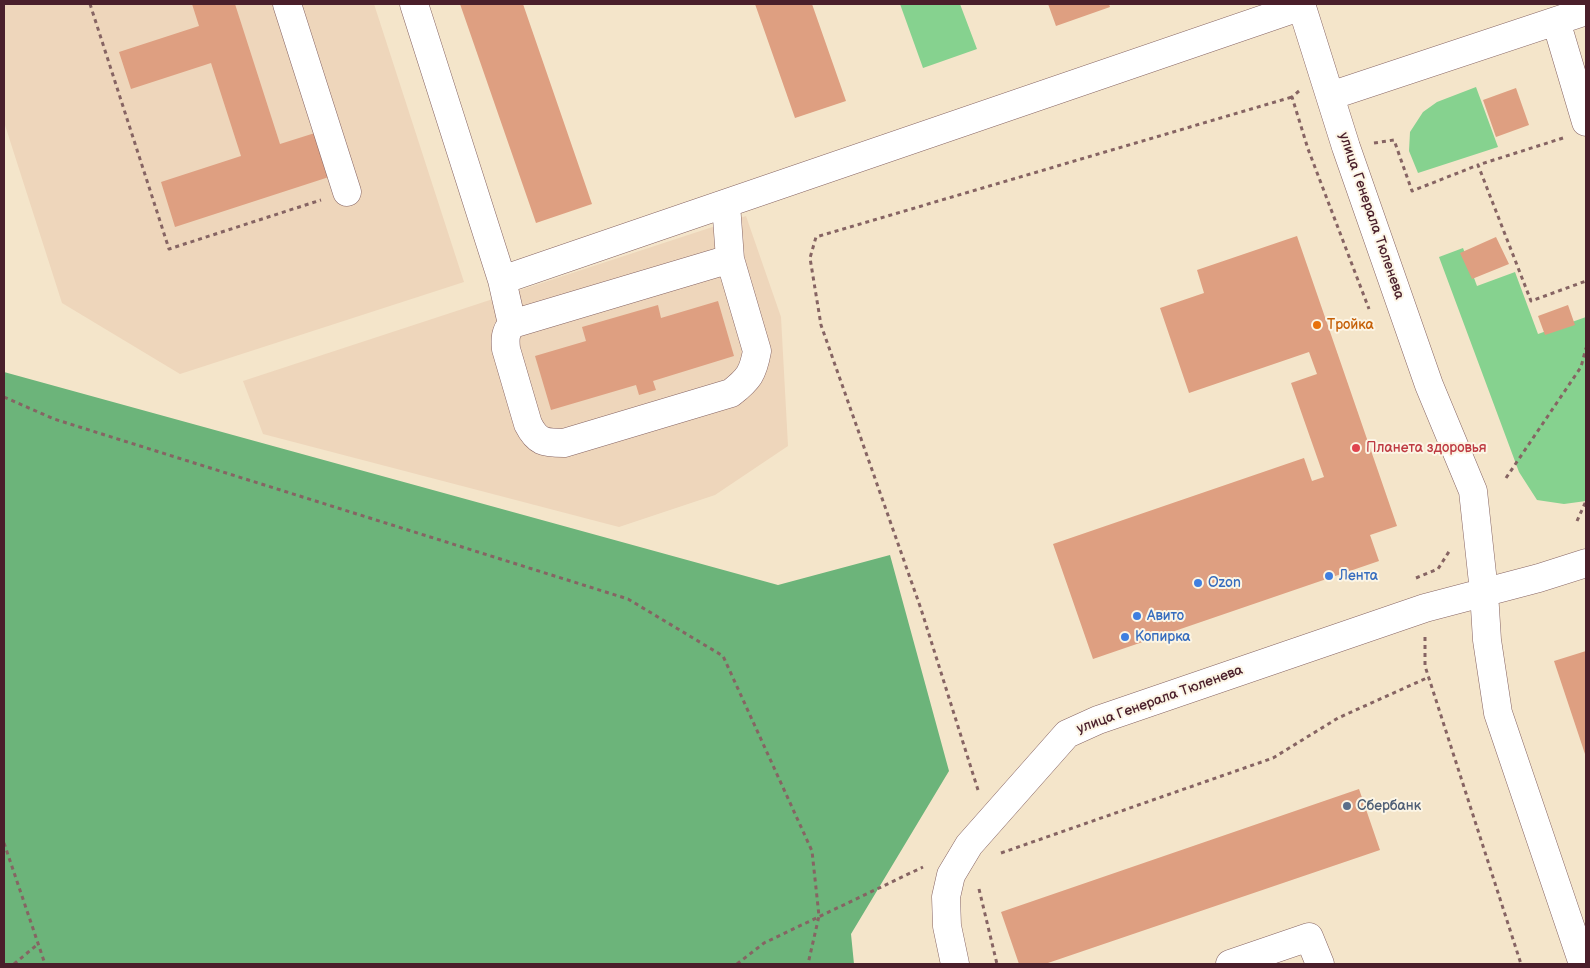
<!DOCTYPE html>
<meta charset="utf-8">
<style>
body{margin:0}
#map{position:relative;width:1590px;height:968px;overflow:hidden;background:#f4e5ca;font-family:"Balsamiq Sans",sans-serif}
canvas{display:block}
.frame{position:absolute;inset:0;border:5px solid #4a1f2b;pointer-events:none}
</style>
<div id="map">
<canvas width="1590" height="968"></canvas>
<div class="frame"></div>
</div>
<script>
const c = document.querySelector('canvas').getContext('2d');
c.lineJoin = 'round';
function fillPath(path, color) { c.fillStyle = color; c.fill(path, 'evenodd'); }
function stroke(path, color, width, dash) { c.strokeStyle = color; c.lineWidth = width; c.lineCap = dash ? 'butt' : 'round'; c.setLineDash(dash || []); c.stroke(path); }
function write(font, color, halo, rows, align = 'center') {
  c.font = font + ' "Balsamiq Sans",sans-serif'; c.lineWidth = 4; c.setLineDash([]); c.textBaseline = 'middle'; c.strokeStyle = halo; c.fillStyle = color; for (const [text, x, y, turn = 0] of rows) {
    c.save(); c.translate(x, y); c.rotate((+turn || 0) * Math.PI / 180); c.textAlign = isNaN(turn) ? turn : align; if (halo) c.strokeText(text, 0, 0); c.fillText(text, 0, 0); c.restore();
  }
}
const built = new Path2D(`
 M4 4H374L464 282 180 374 62 303 4 122Z
 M746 216 781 317 788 446 715 495 619 527 263 434 243 381Z`);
const green = new Path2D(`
 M900 4H960L977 49 923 68Z
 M1476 87 1498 147 1418 173 1409 151 1410 132 1423 112 1437 102Z
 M1463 248 1477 286 1515 272 1538 334 1586 317V501L1564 504 1537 500 1519 472 1439 257Z`);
const forest = new Path2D(`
 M4 372 778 585 890 555 949 771 851 934 854 964H4Z`);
const building = new Path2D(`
 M192 4H235L280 144 318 132 332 176 175 227 161 182 241 156 211 63 131 89 119 52 199 26Z
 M460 4H523L592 204 536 223Z
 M755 4H812L846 101 795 118Z
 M1048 4H1109L1110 7 1056 26Z
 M1516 88 1529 125 1496 137 1483 100Z
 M1297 236 1397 526 1370 535 1379 561 1093 659 1053 544 1304 458 1312 481 1324 477 1291 383 1317 374 1309 352 1189 393 1160 308 1204 293 1197 270Z
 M1496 237 1509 264 1472 279 1460 253Z
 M718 301 734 356 653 381 656 390 639 395 636 385 551 410 535 356 586 341 582 327 658 305 661 318Z
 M1568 305 1575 325 1545 335 1538 316Z
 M1586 651V757L1554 661Z
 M1359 789 1380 850 1045 964H1019L1001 912Z`);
const path = new Path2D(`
 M90 4 169 249 321 200
 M1299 91 1292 97 1308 149 1369 309
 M1563 138 1478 165 1531 301 1586 281
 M1374 143 1394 140 1412 191 1478 165
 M4 397 54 419 628 599 723 656 812 851 819 916 808 964
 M1506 478 1581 367 1586 348
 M1577 521 1586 501
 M1416 578 1438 569 1450 550
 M1425 637V666L1521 964
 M978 790 921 609 821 325 810 258 816 237 1292 97
 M4 843 45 964
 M1001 853 1273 758 1338 718 1429 677
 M979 889 997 964
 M14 964 38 944
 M737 964 764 943 923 867`);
const minor = new Path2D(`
 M287 4 347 192
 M414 4 502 280 512 324
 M1301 4 1346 147 1429 385 1473 491 1484 592 1487 640 1498 713 1583 964
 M1556 21 1586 122
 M1330 96 1586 11
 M726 204 730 259
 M730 259 757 351C753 373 749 379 731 393L564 443C544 443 537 442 528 424L506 349C505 339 505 332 512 324Z
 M502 280 1302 6
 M955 964 947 926 946 897 951 875 969 845 1067 734 1098 720 1425 608 1539 578 1586 563
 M1230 964 1309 937 1320 964`);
const markers = [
 [1317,325,5,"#e8710a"],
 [1356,448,5,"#e0444e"],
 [1329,576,5,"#3f7fe0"],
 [1198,583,5,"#3f7fe0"],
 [1137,616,5,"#3f7fe0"],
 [1125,637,5,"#3f7fe0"],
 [1347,806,5,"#5c6f8a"]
];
const streetNames = [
 ["улица Генерала Тюленева",1371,216,71],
 ["улица Генерала Тюленева",1160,700,-20]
];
const foodNames = [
 ["Тройка",1327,325]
];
const healthNames = [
 ["Планета здоровья",1366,448]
];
const shopNames = [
 ["Лента",1339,576],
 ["Ozon",1208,583],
 ["Авито",1147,616],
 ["Копирка",1135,637]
];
const serviceNames = [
 ["Сбербанк",1357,806]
];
fillPath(built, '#eed6bb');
fillPath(green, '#86d28f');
fillPath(forest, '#6cb47a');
fillPath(building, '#de9f81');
stroke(minor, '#866463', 29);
stroke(path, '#866463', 3, [4, 4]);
stroke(minor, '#fff', 28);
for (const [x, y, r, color] of markers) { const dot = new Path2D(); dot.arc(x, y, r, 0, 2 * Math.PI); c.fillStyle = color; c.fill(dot); stroke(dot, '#fcf5e5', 2); }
write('14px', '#4a1f2b', '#fcf5e5', streetNames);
write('14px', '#c56008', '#fcf5e5', foodNames, 'left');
write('14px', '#be3a42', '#fcf5e5', healthNames, 'left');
write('14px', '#366cbe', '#fcf5e5', shopNames, 'left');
write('14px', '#4e5e75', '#fcf5e5', serviceNames, 'left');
</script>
